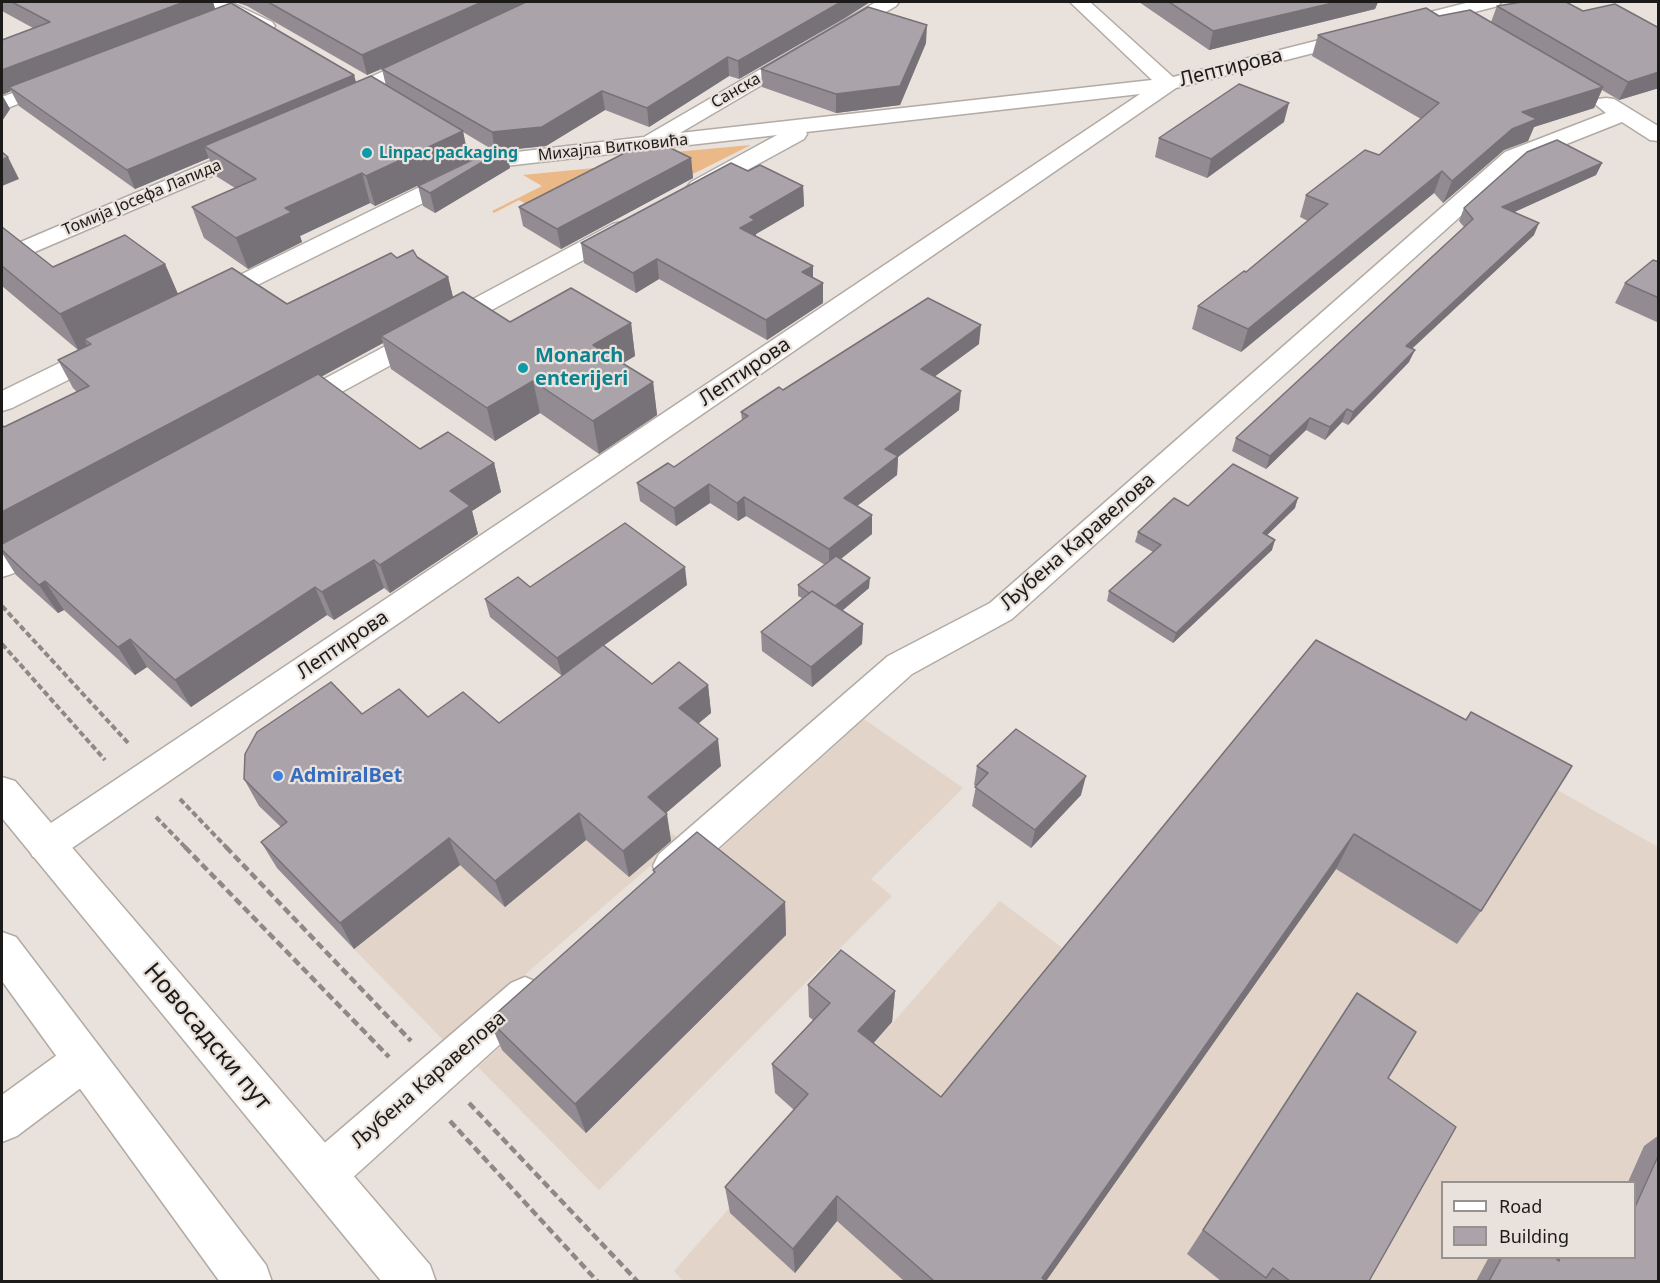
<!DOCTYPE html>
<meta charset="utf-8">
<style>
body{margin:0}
#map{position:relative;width:1660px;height:1283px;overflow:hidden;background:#e9e1db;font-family:"Noto Sans",sans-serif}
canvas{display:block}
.frame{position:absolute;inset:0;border:3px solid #1d1b19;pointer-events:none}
.legend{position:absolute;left:1441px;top:1181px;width:195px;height:78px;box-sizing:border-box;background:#e9e1db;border:2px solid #97928d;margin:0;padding:8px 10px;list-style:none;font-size:18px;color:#1d1b19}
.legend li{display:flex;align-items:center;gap:12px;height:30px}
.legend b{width:30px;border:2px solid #97928d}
</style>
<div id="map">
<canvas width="1660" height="1283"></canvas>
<div class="frame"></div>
<ul class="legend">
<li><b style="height:8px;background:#fff"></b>Road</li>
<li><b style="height:16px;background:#aaa3aa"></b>Building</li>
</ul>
</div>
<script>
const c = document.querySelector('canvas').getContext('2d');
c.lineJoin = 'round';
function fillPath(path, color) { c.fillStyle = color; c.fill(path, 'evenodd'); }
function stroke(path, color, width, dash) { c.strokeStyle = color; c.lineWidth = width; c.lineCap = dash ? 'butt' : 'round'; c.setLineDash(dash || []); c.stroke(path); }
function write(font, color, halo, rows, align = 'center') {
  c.font = font + ' "Noto Sans",sans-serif'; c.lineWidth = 4.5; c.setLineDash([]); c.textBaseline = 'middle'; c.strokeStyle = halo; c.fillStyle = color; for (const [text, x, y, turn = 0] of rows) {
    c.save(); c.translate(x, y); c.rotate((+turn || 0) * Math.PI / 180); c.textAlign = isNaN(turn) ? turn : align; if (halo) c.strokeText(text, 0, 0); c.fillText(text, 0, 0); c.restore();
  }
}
const built = new Path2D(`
 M1314 652 1658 847V1281L1634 1258V1182H1442V1258H1489L1476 1281 684 1282 674 1271 1000 901 1069 953Z
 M864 719 963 788 871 879 892 896 599 1190 478 1067Z
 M587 762 680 840 446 1043 354 949Z`);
const green = new Path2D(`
 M751 145 689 176 664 153Z
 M645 163 542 213 519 200 494 213 492 211 542 186 523 175Z`);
const pathFar1 = new Path2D(`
 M2 606 130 745
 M2 644 105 760
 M180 799 227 848
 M156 817 186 848`);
const path = new Path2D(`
 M185 847 389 1057
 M226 847 411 1041
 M469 1103 638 1282
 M450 1121 598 1282`);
const minor = new Path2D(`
 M206 2H230L272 22 275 26 272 30H258L209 6Z
 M876 2H899L896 6 680 133 1152 80 1070 2H1090L1173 77 1470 2H1501L1498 6 1176 88 59 857 46 862 33 857 27 846 33 835 1140 94 806 132 807 134 804 139 707 192 699 194 691 192 687 187 691 182 777 135 496 167 219 304 210 307 201 304 197 299 201 294 483 156 644 137Z
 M425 52 432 54 435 58 432 62 374 90 367 92 360 90 357 86 360 82Z
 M58 76 65 78 68 82 65 86 2 110V97Z
 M1606 98 1614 99 1658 126V141L1650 140 1622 122 1521 162 1012 619 912 674 685 878 672 882 659 878 653 866 659 854 888 656 990 603 1505 152 1606 113 1595 104 1598 99Z
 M253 143 261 145 264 150 261 155 2 266V250Z
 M622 222 631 224 634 229 631 234 303 413 293 416 283 413 279 407 283 401 613 224Z
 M105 343 114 345 118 351 114 357 12 408 2 411V391L96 345Z
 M47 530 58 533 62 541C54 555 18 573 2 577V552L36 533Z
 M525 977 539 983 545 996 539 1009 339 1190 323 1196 307 1190 301 1174 307 1158 511 983Z
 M83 1041 98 1047 104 1061 98 1075 17 1136 2 1142V1095L68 1047Z`);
const primary = new Path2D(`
 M2 777 15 781 430 1265 436 1282H382L2 818Z
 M2 932 16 937 266 1265 272 1282H220L2 981Z`);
const wall = new Path2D(`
 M2 2H213L215 9 354 75 356 83 386 86 382 69 367 75 247 6 235 2H870L845 18 739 79 729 76 649 127 605 110 546 146 506 150 510 168 435 213 423 206 418 186 493 150 463 132 469 161 375 206 370 203 300 236 302 242 248 269 204 238 192 207 235 188 216 176 209 158 135 189 19 106 11 91 2 95 10 109 2 121V40L33 28 2 11Z
 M1139 2H1378L1375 9 1209 50Z
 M1497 6 1583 11 1659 28V88L1619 100 1602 90 1594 108 1534 127 1528 141 1504 150 1443 203 1434 193 1241 352 1192 329 1198 306 1246 272 1308 221 1300 217 1306 195 1379 155 1421 119 1312 56 1318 35 1439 16 1491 22Z
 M926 43 900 105 836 113 762 87 761 69Z
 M1284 122 1207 178 1155 157 1159 138Z
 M691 158 693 178 561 249 523 226 519 207Z
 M1602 163 1596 175 1514 212 1534 235 1412 348 1409 362 1348 425 1342 422 1325 440 1306 430 1266 469 1232 451 1236 438 1464 227 1459 221 1464 208Z
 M748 171 803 186 804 206 756 234V237L813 266V278L823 303 767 340 659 279 636 293 584 263 581 243Z
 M2 227 53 267 165 264 178 294 287 304 397 258 417 257 448 277 453 298 510 322 631 323 635 356 623 363 653 382 657 415 599 454 540 413 495 441 391 369 383 343 321 377 420 449 494 463 501 492 472 511 478 534 390 593 384 588 334 620 327 615 191 707 147 667 135 675 64 610 58 613 16 575 2 553V425L4 427 77 392 73 388 58 360 78 350 2 286Z
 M1659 262V323L1615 303 1625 283Z
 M979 344 934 377 959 410 898 457 897 475 857 506 872 515V534L841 559 869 588 842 611 863 624 862 644 812 687 762 651 761 632 802 598 798 596V585L825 565 746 516 738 521 710 503 676 526 640 501 637 483 674 467 742 421 741 412 783 390Z
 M1188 506 1295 508 1267 535 1272 550 1173 643 1107 601 1109 591 1153 552 1135 542 1138 532Z
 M687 585 604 645 652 684 708 685 711 713 699 723 721 766 666 813 671 841 629 877 586 840 505 907 460 865 354 949 277 868 261 842 281 827 259 806 244 779 362 714 428 717 499 723 562 676 490 617 485 599 530 587Z
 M1316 640 1481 911 1457 944 1336 869 1046 1281H904L837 1221 795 1273 730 1213 725 1187 794 1110 775 1093 772 1064 813 1020 809 1017 808 985 895 991 892 1022 874 1043 941 1097Z
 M977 766 1081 795 1031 848 972 806 976 786 974 785Z
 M653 870 785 902 786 935 586 1133 502 1050 489 1020 654 873Z
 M1357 993 1388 1078 1369 1281H1221L1187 1254Z
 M1659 1135V1281H1476L1489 1257H1635V1182H1628L1644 1146Z`);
const shadedWall = new Path2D(`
 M184 2H213L216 12 9 87 11 91 2 95 10 109 2 121V70Z
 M482 2H530L367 75 362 55Z
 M841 2H870L845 18 739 79 738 61Z
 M1337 2H1378L1375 9 1209 50 1213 31Z
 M927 25 926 43 900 105 836 113V94Z
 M728 57 729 76 649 127 647 108Z
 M1659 72V88L1619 100 1628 82Z
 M354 75 359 94 204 146 209 158 135 189 127 170Z
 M1603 87 1594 108 1534 127 1528 141 1504 150 1443 203 1452 181 1522 112Z
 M602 91 605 110 546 146 506 150 510 168 435 213 430 193 495 152 492 132Z
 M1289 103 1284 122 1207 178 1211 159Z
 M463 131 469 161 375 206 366 176Z
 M8 157 19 179 2 186V160Z
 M691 158 693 178 561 249 557 229Z
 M1602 163 1596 175 1497 220 1502 207Z
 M1442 171 1434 193 1241 352 1248 329Z
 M362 173 370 203 300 236 302 242 248 269 236 238 285 208Z
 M803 186 804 206 756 234V239L740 228 750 217Z
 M1539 223 1534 235 1401 359 1406 346Z
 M657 259 659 279 636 293 633 273Z
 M165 264 181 301 84 339 88 347 79 351 60 314Z
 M813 266V286L802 272Z
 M448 277 455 305 381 336 383 343 2 550V512Z
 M823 283V303L767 340 766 320Z
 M631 323 635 356 598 378 593 345Z
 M981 325 979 344 919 388 921 369Z
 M1415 350 1409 362 1348 425 1353 412Z
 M533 381 540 413 495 441 487 408Z
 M653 382 657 415 599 454 593 421Z
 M961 391 959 410 898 457 897 475 843 517 844 498 885 449Z
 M1347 409 1342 422 1325 440 1330 427Z
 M1310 418 1306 430 1266 469 1270 456Z
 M494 463 501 492 472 511 478 534 390 593 380 565 450 491Z
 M709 484 710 503 676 526 674 508Z
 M744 497 746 516 738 521 737 503Z
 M1298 498 1295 508 1259 543 1263 533Z
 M872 515V534L829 568V549Z
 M1275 540 1272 550 1173 643 1176 633Z
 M374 560 384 588 334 620 322 592Z
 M685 567 687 585 562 676 557 658Z
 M870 578 869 588 832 619V608Z
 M45 581 64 610 58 613 39 585Z
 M315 587 327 615 191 707 175 680Z
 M863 624 862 644 812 687 811 667Z
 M130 639 147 667 135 675 118 647Z
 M708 685 711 713 683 736 679 708Z
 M718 739 721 766 653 824 648 797Z
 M1086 776 1081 795 1031 848 1035 830Z
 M579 813 586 840 505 907 495 881Z
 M667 814 671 841 629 877 623 851Z
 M1354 834 1336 869 1046 1281 1042 1278Z
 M449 838 460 865 354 949 340 923Z
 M785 902 786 935 586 1133 575 1104Z
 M895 991 892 1022 857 1061 858 1031Z
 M837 1196V1221L795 1273 793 1249Z`);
const building = new Path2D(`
 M12 2H184L2 70V40L50 22Z
 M268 2H482L362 55Z
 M526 2H841L738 61 728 57 647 108 602 91 542 127 492 132 382 69Z
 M1169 2H1337L1213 31Z
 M1522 2H1566L1583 11 1615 4 1659 28V72L1628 82 1497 6Z
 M231 3 354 75 127 170 9 87Z
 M868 7 927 25 900 86 836 94 761 69Z
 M1426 8 1439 16 1470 10 1603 87 1522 112 1537 119 1512 129 1452 181 1442 171 1248 329 1198 306 1244 271 1246 272 1328 204 1306 195 1365 150 1379 155 1439 103 1318 35Z
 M371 76 463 131 366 176 362 173 285 208 292 212 236 238 192 207 256 179 204 146Z
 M1239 84 1289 103 1211 159 1159 138Z
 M652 139 691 158 557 229 519 207Z
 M1557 140 1602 163 1502 207 1539 223 1406 346 1415 350 1353 412 1347 409 1330 427 1310 418 1270 456 1236 438 1473 219 1464 208 1527 152Z
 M506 148 430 193 418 186 493 150Z
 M2 152 8 157 2 160Z
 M731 163 748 171 760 165 803 186 750 217 755 220 740 228 813 266 802 272 823 283 766 320 657 259 633 273 581 243Z
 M2 227 53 267 125 235 165 264 60 314 2 266Z
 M413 250 417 257 448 277 2 512V425L4 427 89 386 58 360 91 344 84 339 232 268 287 304 391 253 397 258Z
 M1653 260 1659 262V298L1625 283Z
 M571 288 631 323 593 345 653 382 593 421 533 381 487 408 381 336 463 292 510 322Z
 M928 298 981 325 921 369 961 391 885 449 898 456 844 498 872 515 829 549 744 497 737 503 709 484 674 508 637 483 668 463 674 467 748 416 741 412 779 387 783 390Z
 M318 374 420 449 448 432 494 463 450 491 470 506 380 565 374 560 322 592 315 587 175 680 130 639 118 647 45 581 39 585 2 550V544Z
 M1233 464 1298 498 1263 533 1275 540 1176 633 1109 591 1161 545 1138 532 1174 498 1188 506Z
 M625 523 685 567 557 658 485 599 518 577 530 587Z
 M836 556 870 578 835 606 812 591 809 593 798 585Z
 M812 591 863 624 811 667 761 632Z
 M1316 640 1466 720 1471 712 1572 766 1481 911 1354 834 1042 1278 1046 1281H934L837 1196 793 1249 725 1187 808 1094 772 1064 830 1003 808 985 841 950 895 991 858 1031 941 1097Z
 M603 645 652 684 679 662 708 685 679 708 718 739 648 797 667 814 623 851 579 813 495 881 449 838 340 923 261 842 287 822 244 779 245 754 257 732 331 682 362 714 399 689 428 717 463 692 499 723Z
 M1016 729 1086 776 1035 830 975 787 988 773 977 766Z
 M697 832 785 902 575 1104 489 1020 655 872 653 870Z
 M1357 993 1416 1032 1388 1078 1456 1127 1369 1281H1290L1273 1268 1266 1278 1203 1230Z
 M1659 1154V1281H1489L1502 1257H1554L1559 1261 1560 1257H1635V1207Z`);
const markers = [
 [367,153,6,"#0f9aa8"],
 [523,368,6,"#0f9aa8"],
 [278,776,6,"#3f7fe0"]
];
const farStreetnames = [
 ["Санска",736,91,-30],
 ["Михајла Витковића",613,148,-6],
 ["Томија Јосефа Лапида",142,198,-23]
];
const farCulturenames = [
 ["Linpac packaging",379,153]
];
const streetNames = [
 ["Лептирова",1231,68,-14],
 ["Лептирова",745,372,-34],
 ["Љубена Каравелова",1078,542,-41],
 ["Лептирова",343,645,-34],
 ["Љубена Каравелова",429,1080,-41]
];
const cultureNames = [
 ["Monarch",535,356],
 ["enterijeri",535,379]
];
const shopNames = [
 ["AdmiralBet",290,776]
];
const nearStreetnames = [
 ["Новосадски пут",207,1037,50]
];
fillPath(built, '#e2d4c8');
fillPath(green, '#ebb888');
stroke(minor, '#b2aba5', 3);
stroke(primary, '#b2aba5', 3);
stroke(pathFar1, '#8e8985', 4, [6, 3]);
stroke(path, '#8e8985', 4.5, [8, 4]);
fillPath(minor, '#fff');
fillPath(primary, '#fff');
fillPath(wall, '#928c92');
fillPath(shadedWall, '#777277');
fillPath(building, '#aaa3aa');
stroke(building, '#777277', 1.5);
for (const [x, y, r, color] of markers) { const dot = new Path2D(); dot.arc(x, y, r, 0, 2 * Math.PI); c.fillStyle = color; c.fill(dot); stroke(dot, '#e9e1db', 2); }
write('16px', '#1d1b19', '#e9e1db', farStreetnames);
write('bold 16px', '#0d838f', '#e9e1db', farCulturenames, 'left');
write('20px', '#1d1b19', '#e9e1db', streetNames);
write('bold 20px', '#0d838f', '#e9e1db', cultureNames, 'left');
write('bold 20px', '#366cbe', '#e9e1db', shopNames, 'left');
write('24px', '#1d1b19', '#e9e1db', nearStreetnames);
</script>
